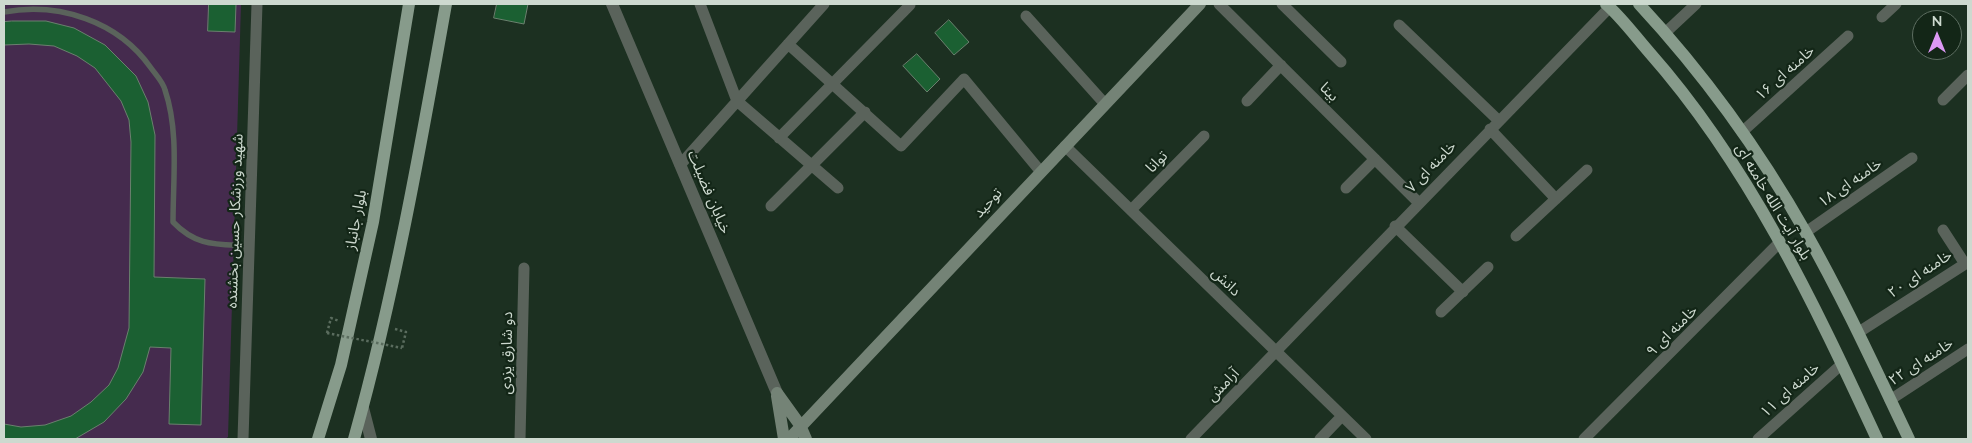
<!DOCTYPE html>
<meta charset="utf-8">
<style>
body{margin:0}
#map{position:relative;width:1972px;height:443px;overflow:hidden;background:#1c3021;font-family:Mulish,sans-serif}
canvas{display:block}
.frame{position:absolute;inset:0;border:5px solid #cdd9cf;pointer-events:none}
.north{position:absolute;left:1912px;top:10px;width:50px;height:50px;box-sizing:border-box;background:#132617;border:1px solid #5d6e61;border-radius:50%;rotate:0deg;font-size:14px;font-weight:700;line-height:20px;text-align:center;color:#cdd9cf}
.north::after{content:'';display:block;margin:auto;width:18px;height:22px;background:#dc99f4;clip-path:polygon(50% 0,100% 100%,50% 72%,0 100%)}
</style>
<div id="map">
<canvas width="1972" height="443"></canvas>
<div class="frame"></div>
<div class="north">N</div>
</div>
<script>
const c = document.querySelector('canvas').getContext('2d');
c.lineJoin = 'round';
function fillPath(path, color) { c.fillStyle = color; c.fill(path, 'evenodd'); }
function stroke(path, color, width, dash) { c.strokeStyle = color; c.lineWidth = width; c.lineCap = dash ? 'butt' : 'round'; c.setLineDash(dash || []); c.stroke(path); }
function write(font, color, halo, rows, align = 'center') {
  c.font = font + ' Mulish,"Noto Sans Arabic",sans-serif'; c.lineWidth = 4.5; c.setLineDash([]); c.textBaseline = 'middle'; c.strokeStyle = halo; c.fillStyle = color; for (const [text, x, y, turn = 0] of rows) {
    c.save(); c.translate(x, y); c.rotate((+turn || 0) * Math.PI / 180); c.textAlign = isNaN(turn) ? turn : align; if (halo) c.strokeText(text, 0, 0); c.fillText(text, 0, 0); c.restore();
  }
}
const green = new Path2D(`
 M4 4H241L228 437 225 439H4Z`);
const building = new Path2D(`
 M209 4H236L235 32 208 31Z
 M497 4H528L524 24 494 18Z
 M949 20 969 42 954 55 935 33Z
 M12 21H46L74 28 105 45 136 76 148 102 155 135 154 277 205 279 201 425 169 424 171 348 150 347 143 372 126 399 104 422 75 439H4V424L21 427 45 425 71 416 91 402 109 385 118 368 129 328 131 142 129 120 121 101 95 68 77 56 54 46 29 44 4 45V22Z
 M917 54 940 79 927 92 903 66Z`);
const path = new Path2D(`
 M395 329 406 332 402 348
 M327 333 331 318 339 321`);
const service = new Path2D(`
 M4 12C59 2 118 21 151 68 156 75 163 82 165 90 179 131 173 179 173 222 197 247 217 244 249 246`);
const minor = new Path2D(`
 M700 4 737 101 838 188
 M1219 4 1418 202
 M1282 4 1341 62
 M1026 16 1105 104
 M1882 17 1896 4
 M1399 25 1498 120
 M1665 33 1696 4
 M788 44 901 146 964 79 1041 172
 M1943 100 1968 75
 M1247 101 1281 65
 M1490 129 1556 199
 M1742 132 1848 36
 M779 138 910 5
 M1065 146 1366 439
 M680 165 824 4
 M1346 188 1375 159
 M771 206 865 112
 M1131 210 1204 136
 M1395 226 1463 292
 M1806 232 1912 158
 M1516 236 1587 170
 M1441 312 1488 267
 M1859 332 1965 264 1943 230
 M1890 400 1968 349
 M243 439 257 4
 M520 439 524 268
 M1191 439 1610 7
 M1320 439 1342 416
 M1584 439 1780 242
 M1758 439 1842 364`);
const tertiary = new Path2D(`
 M612 4 777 393
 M363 408 371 439`);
const secondary = new Path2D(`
 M777 393 800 425 806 439
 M777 396 784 439
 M789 439 1200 4`);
const primary = new Path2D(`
 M1606 4C1622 18 1635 36 1649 52 1749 165 1814 303 1877 439
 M1639 4C1703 73 1759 150 1806 233 1844 300 1876 370 1909 439
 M318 439 341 365 373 222 409 4
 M354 439C394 296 420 150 446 4`);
const pathBridge = new Path2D(`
 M327 333 402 348`);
const streetNames = [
 ["خامنه ای ۱۶",1785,73,-42],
 ["بیتا",1329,92,45],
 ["توانا",1157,162,-45],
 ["خامنه ای ۷",1431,167,-46],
 ["خامنه ای ۱۸",1850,183,-35],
 ["خیابان فضیلت",709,192,67],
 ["بلوار آیت الله خامنه ای",1773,202,59],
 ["توحید",988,203,-47],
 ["بلوار جانباز",356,220,-79],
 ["شهید ورزشکار حسین بخشنده",235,221,-88],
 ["خامنه ای ۲۰",1920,274,-34],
 ["دانش",1226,282,44],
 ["خامنه ای ۹",1672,331,-45],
 ["دو شارق یزدی",507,353,-89],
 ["خامنه ای ۲۲",1921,362,-33],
 ["آرامش",1223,385,-46],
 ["خامنه ای ۱۱",1790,390,-42]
];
fillPath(green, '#452b4e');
fillPath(building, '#1b6032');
stroke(building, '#6a806e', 1);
stroke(path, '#5a6c5e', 2.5, [2.5, 2.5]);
stroke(service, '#5a635b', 5.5);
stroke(minor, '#5a635b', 11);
stroke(tertiary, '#5a635b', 12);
stroke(secondary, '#748376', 12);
stroke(primary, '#879b8b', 12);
stroke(pathBridge, '#5a6c5e', 2.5, [2.5, 2.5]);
write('15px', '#cdd9cf', '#132617', streetNames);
</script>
